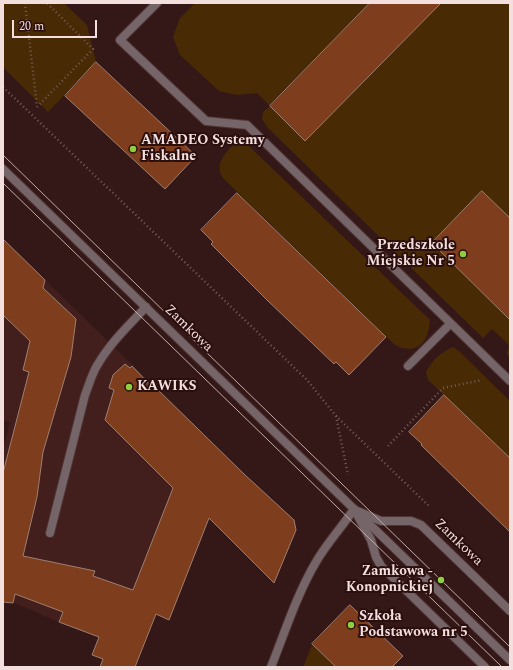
<!DOCTYPE html>
<meta charset="utf-8">
<style>
body{margin:0}
#map{position:relative;width:513px;height:670px;overflow:hidden;background:#341817;font-family:Spectral,serif}
canvas{display:block}
.frame{position:absolute;inset:0;border:4px solid #f3dfdd;pointer-events:none}
.scale{position:absolute;left:12px;top:20px;width:85px;height:18px;box-sizing:border-box;border:2px solid #f3dfdd;border-top:0;padding-left:5px;font-size:12px;line-height:14px;white-space:nowrap;color:#f3dfdd;-webkit-text-stroke:3px #2a0f0e;paint-order:stroke}
</style>
<div id="map">
<canvas width="513" height="670"></canvas>
<div class="frame"></div>
<div class="scale">20 m</div>
</div>
<script>
const c = document.querySelector('canvas').getContext('2d');
c.lineJoin = 'round';
function fillPath(path, color) { c.fillStyle = color; c.fill(path, 'evenodd'); }
function stroke(path, color, width, dash) { c.strokeStyle = color; c.lineWidth = width; c.lineCap = dash ? 'butt' : 'round'; c.setLineDash(dash || []); c.stroke(path); }
function write(font, color, halo, rows, align = 'center') {
  c.font = font + ' Spectral,serif'; c.lineWidth = 4; c.setLineDash([]); c.textBaseline = 'middle'; c.strokeStyle = halo; c.fillStyle = color; for (const [text, x, y, turn = 0] of rows) {
    c.save(); c.translate(x, y); c.rotate((+turn || 0) * Math.PI / 180); c.textAlign = isNaN(turn) ? turn : align; if (halo) c.strokeText(text, 0, 0); c.fillText(text, 0, 0); c.restore();
  }
}
const built = new Path2D(`
 M3 239 238 468 224 484 180 490 173 488 135 586 115 644 59 622 3 598V450L10 422 3 420Z`);
const green = new Path2D(`
 M3 3H64L87 25 96 62 48 112 3 67Z
 M195 3H370L270 105 305 141 441 3H510V360L507 353 509 345 492 329 483 338 267 127 262 119 263 112 270 106 257 93 237 95 219 91 180 55 173 37 180 18Z
 M236 143H246L251 148 430 320C429 342 417 356 395 345L225 180C223 178 220 174 220 171 218 160 228 149 236 143Z
 M453 347 460 352 510 401V458L428 380 426 372C433 359 440 353 453 347Z
 M312 645 335 666V667H303Z`);
const building = new Path2D(`
 M370 3H441L305 141 270 106Z
 M96 62 196 156 165 189 65 96Z
 M482 191 510 218V320L432 243Z
 M237 193 386 337 349 375 336 362 334 364 267 300 211 244 213 242 201 230Z
 M3 239 45 280 43 288 76 319 71 357 43 452 37 497 23 556 95 571 93 576 133 590 173 488 105 420 114 390 109 388 113 375 125 364 130 368 132 366 153 388 155 387 244 474 294 520 296 530 274 583 209 518 169 620 156 614 135 667H100L103 659 92 655 99 637 59 622 63 612 15 594 13 603 3 602V473L29 372 23 370 30 341 3 315Z
 M444 395 510 458V532L421 445 422 444 409 432Z
 M350 605 403 656 392 667H336L312 644Z`);
const path = new Path2D(`
 M25 3 37 106
 M3 87 307 380 336 416 430 507
 M37 107 93 49 47 3
 M336 416 348 475
 M388 446 443 388 482 380`);
const service = new Path2D(`
 M357 512 510 660
 M50 533 85 395C89 385 92 373 98 364 111 342 129 325 146 307`);
const minor = new Path2D(`
 M157 3 120 40 206 121 247 125 510 381
 M408 366 450 324
 M271 667C285 632 297 594 316 562 327 543 342 527 354 509`);
const tertiary = new Path2D(`
 M3 169 354 509 371 540 376 557 381 566 485 667
 M355 510 381 521H411L421 525 510 611`);
const tram = new Path2D(`
 M3 155 510 647
 M3 183 502 667`);
const markers = [
 [133,149,4,"#90cd41"],
 [463,254,4,"#90cd41"],
 [129,387,4,"#90cd41"],
 [441,580,4,"#90cd41"],
 [351,625,4,"#90cd41"]
];
const poiNames = [
 ["AMADEO Systemy",141,141],
 ["Fiskalne",141,157],
 ["Przedszkole",455,246,"right"],
 ["Miejskie Nr 5",455,262,"right"],
 ["KAWIKS",137,387],
 ["Zamkowa -",433,572,"right"],
 ["Konopnickiej",433,588,"right"],
 ["Szkoła",359,617],
 ["Podstawowa nr 5",359,633]
];
const streetNames = [
 ["Zamkowa",188,329,44],
 ["Zamkowa",458,543,44]
];
fillPath(built, '#421f1d');
fillPath(green, '#482a04');
fillPath(building, '#7e3d1d');
stroke(building, '#9f7f70', 1);
stroke(service, '#4f3433', 10);
stroke(minor, '#4f3433', 10);
stroke(tertiary, '#4f3433', 10);
stroke(path, '#765c5b', 2.5, [1, 3]);
stroke(service, '#756569', 8);
stroke(minor, '#756569', 8);
stroke(tertiary, '#756569', 8);
stroke(tram, '#c0aaa8', 1);
for (const [x, y, r, color] of markers) { const dot = new Path2D(); dot.arc(x, y, r, 0, 2 * Math.PI); c.fillStyle = color; c.fill(dot); stroke(dot, '#2a0f0e', 1.5); }
write('bold 14px', '#f3dfdd', '#2a0f0e', poiNames, 'left');
write('14px', '#f3dfdd', '#2a0f0e', streetNames);
</script>
